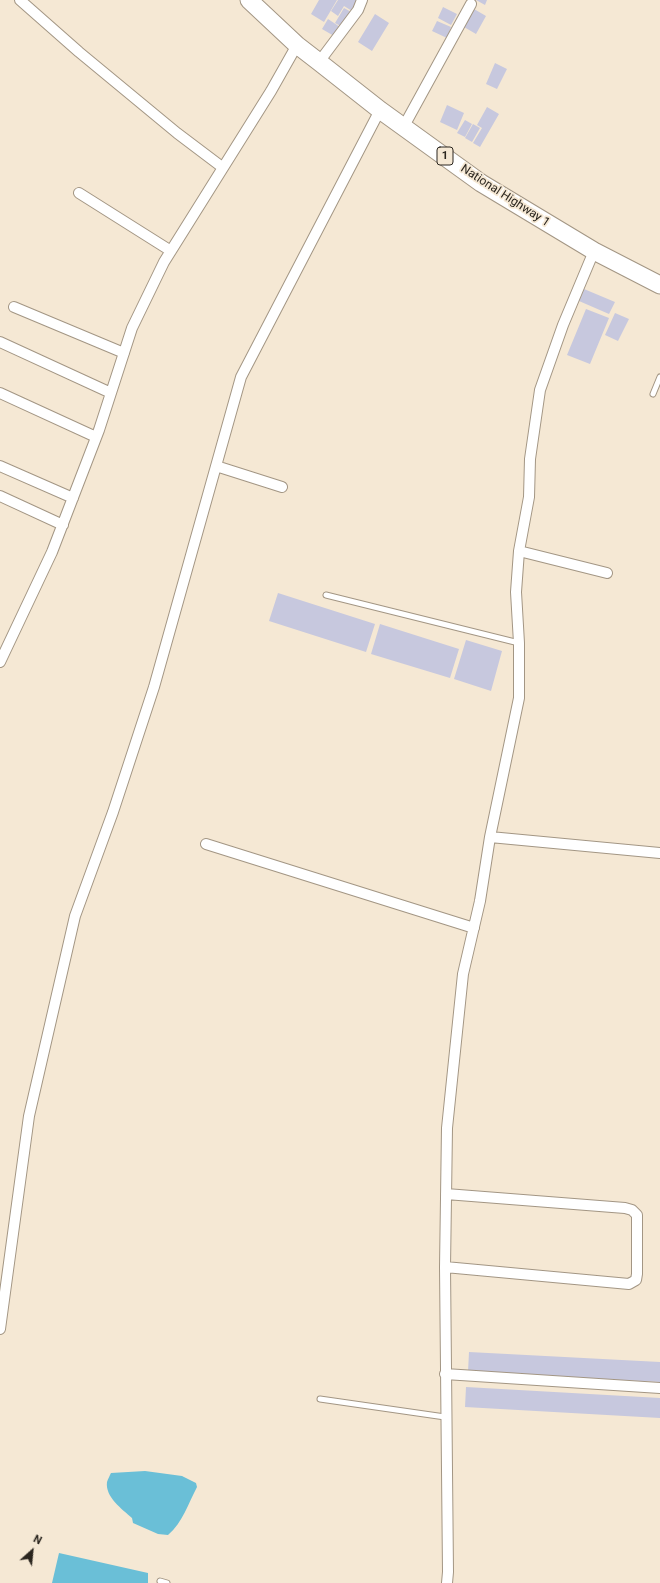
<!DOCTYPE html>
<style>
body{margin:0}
#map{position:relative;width:660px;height:1583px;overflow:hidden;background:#f5e8d4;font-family:Roboto,sans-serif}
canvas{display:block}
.north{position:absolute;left:12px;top:1531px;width:40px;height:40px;-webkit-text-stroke:3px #f5e8d4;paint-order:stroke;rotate:27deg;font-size:11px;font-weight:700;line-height:16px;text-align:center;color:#2a251e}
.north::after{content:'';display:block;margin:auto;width:14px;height:18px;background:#2a251e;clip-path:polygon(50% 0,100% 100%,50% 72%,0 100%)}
</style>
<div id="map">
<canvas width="660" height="1583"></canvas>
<div class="north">N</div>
</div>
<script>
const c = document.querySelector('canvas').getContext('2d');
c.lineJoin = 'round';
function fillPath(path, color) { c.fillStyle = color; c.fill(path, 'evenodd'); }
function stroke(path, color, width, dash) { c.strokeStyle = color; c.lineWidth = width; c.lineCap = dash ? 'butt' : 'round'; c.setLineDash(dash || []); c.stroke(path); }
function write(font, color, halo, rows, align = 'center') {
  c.font = font + ' Roboto,sans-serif'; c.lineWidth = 3.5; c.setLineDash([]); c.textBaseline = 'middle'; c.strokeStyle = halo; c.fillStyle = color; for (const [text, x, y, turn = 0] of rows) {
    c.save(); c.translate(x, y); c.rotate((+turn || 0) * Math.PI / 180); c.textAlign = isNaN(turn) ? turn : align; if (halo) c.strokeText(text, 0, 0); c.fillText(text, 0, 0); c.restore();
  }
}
const water = new Path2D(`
 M145 1471 182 1476 196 1483 197 1487C188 1504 183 1522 168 1535L158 1534 133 1523 132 1518C122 1509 105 1497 107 1482 108 1479 110 1475 111 1473Z
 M59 1553 148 1573V1583H52Z`);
const building = new Path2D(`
 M319 0H337L324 22 311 14Z
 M338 0H359L352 11 344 6 338 16 331 11Z
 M476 0H487L485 5Z
 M443 7 457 14 451 25 438 18Z
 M344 8 353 13 344 28 335 23Z
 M474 9 486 16 476 34 464 27Z
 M375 14 389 23 372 51 358 42Z
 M328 19 340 27 334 36 322 29Z
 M437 21 451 27 447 38 432 31Z
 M495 63 507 69 497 89 486 84Z
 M447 105 464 113 457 130 440 122Z
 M487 107 499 114 480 147 473 143 482 128 477 125Z
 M465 120 472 124 465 137 457 133Z
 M473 124 480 128 472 142 465 138Z
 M584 289 615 302 609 314 579 301Z
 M586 309 609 318 590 364 567 355Z
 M615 313 629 319 618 341 605 335Z
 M278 593 375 624 366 652 269 621Z
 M380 624 459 649 450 678 371 654Z
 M466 640 502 651 491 691 454 679Z
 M469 1352 660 1362V1382L468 1372Z
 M466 1387 660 1398V1418L465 1407Z`);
const service = new Path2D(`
 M653 394 660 377
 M326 595 519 643
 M320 1399 445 1417
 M160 1581 167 1583`);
const minor = new Path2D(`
 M20 0 79 52 177 133 222 167
 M319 62 358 10 362 0
 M404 126 471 4
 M79 193 171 251
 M14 307 124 353
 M0 342 111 393
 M0 393 96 437
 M0 466 73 498
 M216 466 282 487
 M0 496 63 525
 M519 551 607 573
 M0 662 52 552 99 430 132 328 164 262 271 91 297 45
 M490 837 660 853
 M206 844 474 928
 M445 1267 629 1284 636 1280 637 1274V1215L632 1210 625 1208 446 1194
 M0 1329 29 1116 75 916 113 812 154 687 241 377 380 110
 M445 1374 660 1388
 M447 1583 448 1572 445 1267 447 1128 463 974 480 901 490 837 519 698V643L516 592 519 551 529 497 530 459 540 390 563 325 594 251`);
const trunk = new Path2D(`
 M249 0 297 45 319 62 380 110 481 183 594 251 660 285`);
const shields = [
 [445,156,16]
];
const shieldNames = [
 ["1",445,156]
];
const streetNames = [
 ["National Highway 1",505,196,33]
];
fillPath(water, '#6abfd7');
fillPath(building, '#c7c8de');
stroke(service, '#a39684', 7);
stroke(minor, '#a39684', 12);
stroke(trunk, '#a39684', 19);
stroke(service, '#fff', 5);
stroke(minor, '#fff', 10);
stroke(trunk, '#fff', 17);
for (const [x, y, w] of shields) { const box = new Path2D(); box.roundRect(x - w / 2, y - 9, w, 18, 3); c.fillStyle = '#f5e8d4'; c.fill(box); stroke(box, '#2a251e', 1); }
write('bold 11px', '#2a251e', null, shieldNames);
write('12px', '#2a251e', '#f5e8d4', streetNames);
</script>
